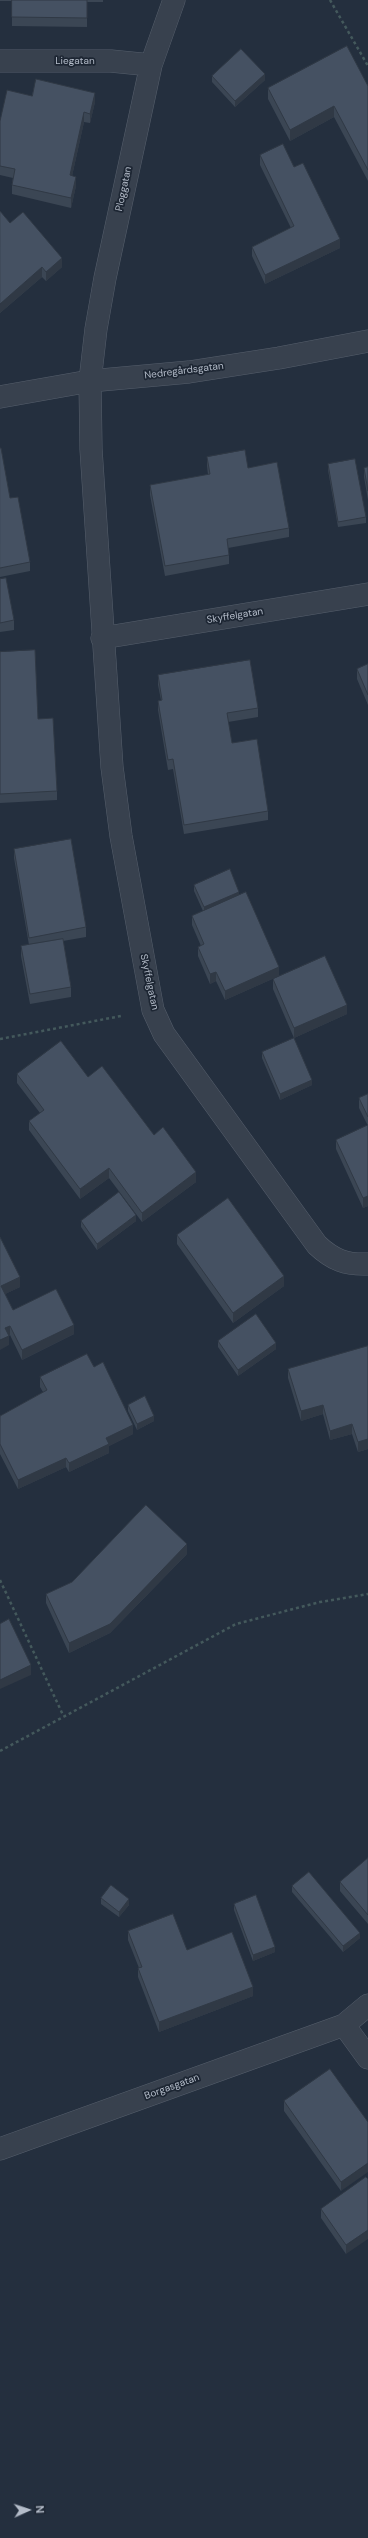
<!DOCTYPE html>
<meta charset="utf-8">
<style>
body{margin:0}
#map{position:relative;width:368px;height:2538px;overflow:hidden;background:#242f3e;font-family:"DM Sans",sans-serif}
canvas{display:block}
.north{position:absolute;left:8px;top:2490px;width:40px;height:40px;-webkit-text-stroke:3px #1d2633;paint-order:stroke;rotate:87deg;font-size:11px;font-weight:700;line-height:16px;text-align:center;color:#b4bcc9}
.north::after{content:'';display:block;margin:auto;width:14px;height:18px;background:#b4bcc9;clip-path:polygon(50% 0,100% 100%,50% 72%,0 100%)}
</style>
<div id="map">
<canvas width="368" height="2538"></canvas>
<div class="north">N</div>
</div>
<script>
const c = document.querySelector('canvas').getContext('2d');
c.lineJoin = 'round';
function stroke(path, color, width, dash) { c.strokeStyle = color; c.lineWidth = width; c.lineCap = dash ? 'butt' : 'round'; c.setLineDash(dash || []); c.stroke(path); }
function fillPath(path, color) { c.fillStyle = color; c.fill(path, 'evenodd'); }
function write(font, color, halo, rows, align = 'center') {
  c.font = font + ' "DM Sans",sans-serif'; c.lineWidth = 3.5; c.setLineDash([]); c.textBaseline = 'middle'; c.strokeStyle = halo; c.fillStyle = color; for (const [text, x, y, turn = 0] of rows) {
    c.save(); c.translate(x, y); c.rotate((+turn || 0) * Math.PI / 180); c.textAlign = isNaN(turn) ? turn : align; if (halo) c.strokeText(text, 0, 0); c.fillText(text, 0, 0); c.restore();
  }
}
const path = new Path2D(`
 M330 0 368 66
 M0 1039 121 1016
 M0 1580 63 1715
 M0 1751 236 1624 320 1602 368 1594`);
const minor = new Path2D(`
 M174 0 151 65 105 278 96 329 90 381 91 449 112 767 121 836 153 1010 164 1034 317 1245C333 1260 346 1265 368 1264
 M0 61H111L151 65
 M0 397 90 381 189 372 279 358 368 341
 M102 638 368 594
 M344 2025 368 2058
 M0 2149 344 2025 368 2005`);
const wall = new Path2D(`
 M0 0H103V2H87V27L12 26V1H0Z
 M212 76 265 80 235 107 212 82Z
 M368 86V181L334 117 290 141 268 99V88Z
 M32 96 95 102 90 123 84 122 72 176 76 186 71 208 12 194V185L13 178 0 175V121Z
 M260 155 294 167 340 248 265 284 252 256V247L291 228 260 165Z
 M0 211 10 223 62 267 46 281 42 277 0 313Z
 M0 448 10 498 30 562V571L0 577Z
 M207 457 248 468 289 528V537L228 548 229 555V564L165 576 150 495V485L208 475 207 466Z
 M328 464 366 517V523L338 527 328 470Z
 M368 467V500L364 477V468Z
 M0 579 14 620V630L0 632Z
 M0 652 38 719 57 791V800L0 803Z
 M368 664V705L357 679V669Z
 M158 675 258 708V717L228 722 232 743 268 811V820L184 834 173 769 168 770 158 710V701L161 700 158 685Z
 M14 849 86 927V937L63 941 71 987V997L30 1004 21 956V946L29 945 14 858Z
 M194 885 239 894 279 976 225 1000 216 981 210 984 198 956V947L201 946 192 925V916L203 911 194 891Z
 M273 979 347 1014 294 1038 273 989Z
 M262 1052 312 1085 280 1100 262 1058Z
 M17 1074 88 1077 154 1135 196 1182 142 1222 109 1178 80 1199 29 1130V1121L40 1113 17 1083Z
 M368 1094V1206L363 1208 336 1149V1140L368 1126 359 1108V1098Z
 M81 1221H136L97 1250 81 1227Z
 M177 1235 284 1286 233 1323 177 1244Z
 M0 1237 20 1287 5 1294 13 1310 74 1334 22 1360 10 1335 9 1336V1345Z
 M218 1341 276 1349 238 1376 218 1347Z
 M368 1346V1449L358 1452 352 1434 330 1440 323 1414 301 1421 288 1378V1369Z
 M94 1367 133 1434 109 1446V1453L69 1472 66 1467 18 1489 0 1454V1416L43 1392 40 1387V1377Z
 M128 1405 154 1421 137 1430 128 1411Z
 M187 1554 110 1633 69 1653 46 1603V1594Z
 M368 1858V1924L340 1891V1882Z
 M292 1886 360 1938 343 1952 292 1892Z
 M101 1898 129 1905 119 1917 101 1904Z
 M234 1904 275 1952 253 1961 234 1910Z
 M128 1931 187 1950 253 1996 159 2032 138 1977V1968H139L128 1940Z
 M284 2101 368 2122 341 2191 284 2111Z
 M366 2177 346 2254 321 2218V2209Z`);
const shadedWall = new Path2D(`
 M265 74V80L235 107V101Z
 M95 93V102L90 123V114Z
 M334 106V117L290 141V130Z
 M84 112V122L70 185V175Z
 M76 177V186L71 208V198Z
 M340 239V248L265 284V275Z
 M62 258V267L46 281V272Z
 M42 267V277L0 313V304Z
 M239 892V897L204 913V907Z
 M279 967V976L225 1000V991Z
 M216 972V981L210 984V974Z
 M347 1005V1014L294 1038V1028Z
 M312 1080V1085L280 1100V1094Z
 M109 1168V1178L80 1199V1189Z
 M196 1172V1182L142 1222V1213Z
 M368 1196V1206L363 1208V1198Z
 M136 1215V1221L97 1250V1244Z
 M284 1276V1286L233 1323V1313Z
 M20 1277V1287L1 1296V1286Z
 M74 1325V1334L22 1360V1350Z
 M10 1326V1335L5 1337V1328Z
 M9 1336V1345L0 1350V1340Z
 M276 1343V1349L238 1376V1370Z
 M323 1405V1414L301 1421V1411Z
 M154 1416V1421L137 1430V1424Z
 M352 1424V1434L330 1440V1431Z
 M133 1425V1434L109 1446V1453L69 1472V1463L106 1438Z
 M368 1439V1449L358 1452V1442Z
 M66 1458V1467L18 1489V1480Z
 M187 1544V1554L110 1633 69 1653V1643Z
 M31 1665V1675L0 1689V1680Z
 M129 1899V1905L119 1917V1912Z
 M360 1933V1938L343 1952V1946Z
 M275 1947V1952L253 1961V1955Z
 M253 1987V1996L159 2032V2022Z
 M368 2163V2172L341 2191V2182Z
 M368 2230V2239L346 2254V2245Z`);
const building = new Path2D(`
 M12 0H87V18L12 17Z
 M347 46 368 86V170L334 106 290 130 268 88Z
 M241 49 265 74 235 101 212 76Z
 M36 79 95 93 90 114 84 112 70 175 76 177 71 198 12 185 15 169 0 166V121L7 90 32 96Z
 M283 144 294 167 303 163 340 239 265 275 252 247 294 226 260 155Z
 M0 211 10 223 23 212 62 258 46 272 42 267 0 304Z
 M0 448H1L10 498 18 497 30 562 0 568Z
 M245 450 248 468 277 462 289 528 227 539 229 555 165 566 150 485 210 474 207 457Z
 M355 459 366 517 338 522 328 464Z
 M368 467V491L364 468Z
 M6 578 14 620 0 623V579Z
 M35 650 38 719 53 718 57 791 0 794V652Z
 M250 660 258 708 227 713 232 743 257 739 268 811 184 825 173 759 168 760 158 701 162 700 158 675Z
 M368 664V695L357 669Z
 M71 839 86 927 29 938 14 849Z
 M230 869 239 892 204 907 194 885Z
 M246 892 279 967 225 991 216 972 210 974 198 947 204 944 192 916Z
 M63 939 71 987 30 994 21 946Z
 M325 956 347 1005 294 1028 273 979Z
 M294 1038 312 1080 280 1094 262 1052Z
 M61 1041 88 1077 102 1066 154 1135 163 1127 196 1172 142 1213 109 1168 80 1189 29 1121 44 1110 17 1074Z
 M368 1094V1117L359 1098Z
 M368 1125V1196L363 1198 336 1140Z
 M119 1192 136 1215 97 1244 81 1221Z
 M228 1198 284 1276 233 1313 177 1235Z
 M0 1237 20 1277 1 1286 13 1310 56 1289 74 1325 22 1350 10 1326 5 1328 9 1336 0 1340Z
 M256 1314 276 1343 238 1370 218 1341Z
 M368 1346V1439L358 1442 352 1424 330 1431 323 1405 301 1411 288 1369Z
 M87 1354 94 1367 103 1362 133 1425 106 1438 109 1444 69 1463 66 1458 18 1480 0 1444V1416L47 1390 40 1377Z
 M145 1396 154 1416 137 1424 128 1405Z
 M146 1505 187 1544 110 1624 69 1643 46 1594 72 1582Z
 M9 1619 31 1665 0 1680V1624Z
 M368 1858V1915L340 1882Z
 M309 1872 360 1933 343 1946 292 1886Z
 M111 1885 129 1899 119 1912 101 1898Z
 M256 1895 275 1947 253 1955 234 1904Z
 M173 1914 187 1950 232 1932 253 1987 159 2022 138 1968 142 1967 128 1931Z
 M330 2069 368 2122V2163L341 2182 284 2101Z
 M366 2177 368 2179V2230L346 2245 321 2209Z`);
const streetNames = [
 ["Liegatan",75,61],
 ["Ploggatan",124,189,-78],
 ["Nedregårdsgatan",184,371,-7],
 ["Skyffelgatan",235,616,-9],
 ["Skyffelgatan",149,982,78],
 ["Borgasgatan",172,2087,-20]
];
stroke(minor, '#565f6c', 23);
stroke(path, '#44595c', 2.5, [3, 3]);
stroke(minor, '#38414e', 22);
fillPath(wall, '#3b4654');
fillPath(shadedWall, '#303945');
fillPath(building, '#455162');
stroke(building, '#303945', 1);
write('10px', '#b4bcc9', '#1d2633', streetNames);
</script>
